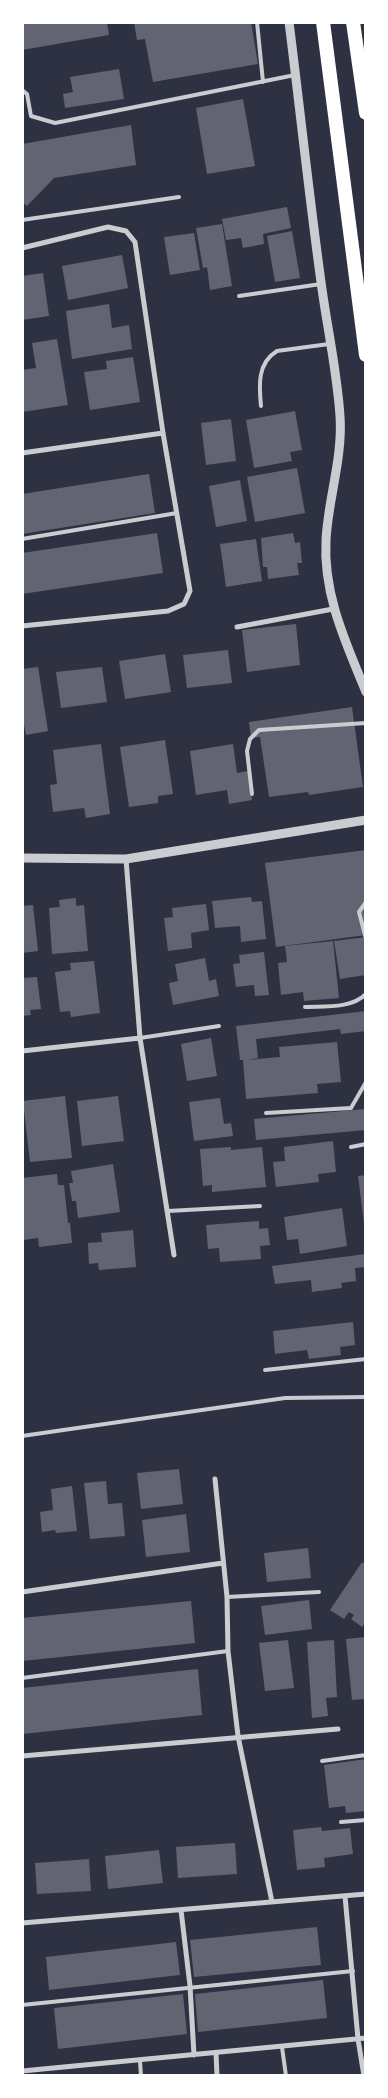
<!DOCTYPE html>
<style>
body{margin:0}
#map{position:relative;width:388px;height:2098px;overflow:hidden;background:#2d3142;font-family:"Exo 2",sans-serif}
canvas{display:block}
.frame{position:absolute;inset:0;border:24px solid #fff;pointer-events:none}
</style>
<div id="map">
<canvas width="388" height="2098"></canvas>
<div class="frame"></div>
</div>
<script>
const c = document.querySelector('canvas').getContext('2d');
c.lineJoin = 'round';
function fillPath(path, color) { c.fillStyle = color; c.fill(path, 'evenodd'); }
function stroke(path, color, width, dash) { c.strokeStyle = color; c.lineWidth = width; c.lineCap = dash ? 'butt' : 'round'; c.setLineDash(dash || []); c.stroke(path); }
const building = new Path2D(`
 M22 22H107L109 35 22 50Z
 M134 22H251L258 64 153 82 145 39 137 40Z
 M119 69 124 99 65 108 63 94 73 92 70 77Z
 M243 99 255 166 207 174 196 108Z
 M131 125 136 165 54 178 27 206 22 202V144Z
 M287 207 291 228 263 234 264 244 243 248 241 238 226 240 222 219Z
 M222 224 232 286 210 290 207 267 203 268 196 228Z
 M292 231 300 278 275 282 267 236Z
 M194 233 200 270 170 275 164 237Z
 M122 255 128 288 68 300 62 266Z
 M43 273 49 316 22 320V276Z
 M109 304 112 328 129 325 132 349 72 359 66 311Z
 M57 339 68 405 22 412V370L36 368 32 343Z
 M133 357 140 402 90 410 84 372 107 369 106 361Z
 M295 411 302 450 290 452 292 461 254 468 246 420Z
 M231 419 236 461 206 465 201 423Z
 M297 468 305 513 255 522 247 477Z
 M149 474 155 513 22 534V494Z
 M240 480 247 521 216 527 209 486Z
 M157 533 163 573 22 594V553Z
 M293 533 295 543 300 542 302 563H297L299 575 268 579 267 567H263L261 538Z
 M256 539 262 581 226 587 220 544Z
 M296 624 300 665 247 672 242 630Z
 M228 650 232 683 187 688 183 655Z
 M165 654 171 692 125 699 119 661Z
 M38 667 48 731 26 735 22 715V669Z
 M102 667 107 702 61 708 56 672Z
 M352 707 363 787 309 795 308 792 269 797 260 737 251 738 249 722Z
 M165 740 173 794 158 796V803L129 807 120 747Z
 M101 744 110 814 86 818 84 808 53 812 50 785 57 784 53 750Z
 M233 744 237 773 248 771 252 800 229 804 227 790 196 795 190 751Z
 M366 850V935L276 947 265 863Z
 M251 897 252 902 262 901 266 939 241 942 240 926 215 928 212 901Z
 M76 898V906L84 905 88 951 52 954 49 908 60 907 59 900Z
 M206 904 209 930 191 933 192 948 168 951 164 918 173 917 172 908Z
 M33 905 38 951 22 953V906Z
 M366 937V975L340 979 334 941Z
 M333 941 339 998 304 1001 303 992 281 995 278 963 287 962 285 946Z
 M264 952 269 995 255 996 254 985 236 987 233 964 240 963 239 955Z
 M205 958 209 981 216 979 219 996 173 1005 169 983 178 981 175 964Z
 M94 961 100 1013 71 1017 70 1011 60 1012 55 972 71 970 70 963Z
 M37 977 41 1009 30 1010 31 1015 22 1016V978Z
 M366 1011V1031L341 1034 340 1029 256 1039 258 1058 247 1060 280 1057 279 1047 337 1042 341 1082 317 1084 318 1093 246 1099 243 1060H240L236 1026Z
 M211 1038 217 1076 187 1081 181 1044Z
 M65 1096 72 1158 30 1162 23 1101Z
 M118 1096 124 1141 82 1146 77 1101Z
 M220 1098 224 1124 231 1123 233 1136 194 1141 189 1102Z
 M365 1109 366 1130 256 1140 254 1119Z
 M333 1141 336 1172 318 1174 319 1182 276 1187 273 1162 285 1161 284 1147Z
 M231 1147V1150L262 1147 266 1187 212 1192V1185L203 1186 200 1149Z
 M113 1164 120 1212 78 1218 76 1201H72L69 1183H73L71 1171Z
 M57 1174 58 1185H64L68 1223H70L72 1243 39 1247 38 1238 23 1240 22 1178Z
 M366 1175V1223H364L358 1176Z
 M342 1208 347 1246 300 1254 298 1239 287 1240 284 1217Z
 M259 1221V1229L268 1228 270 1245 260 1246 261 1259 220 1262 219 1248 208 1249 206 1225Z
 M133 1230 136 1267 99 1270 98 1263 89 1264 88 1243 102 1242 101 1233Z
 M366 1254V1267L355 1268 356 1281 341 1283 342 1288 312 1292 311 1280 275 1284 272 1266Z
 M353 1322 355 1345 340 1347 341 1355 309 1359 307 1350 275 1354 273 1331Z
 M179 1469 183 1504 141 1509 137 1473Z
 M106 1481 108 1504 122 1503 125 1536 90 1539 84 1483Z
 M72 1486 77 1531 56 1533 55 1530 42 1532 40 1512 53 1510 51 1489Z
 M186 1514 190 1552 146 1557 142 1520Z
 M308 1548 311 1578 267 1582 264 1553Z
 M362 1562 366 1565V1622L362 1627 351 1619 354 1615 349 1612 344 1619 330 1610Z
 M309 1600 312 1629 265 1635 261 1606Z
 M191 1601 195 1643 22 1661V1618Z
 M366 1637V1699L352 1700 346 1639Z
 M288 1640 294 1688 265 1691 259 1643Z
 M334 1640 337 1697 326 1698 328 1716 312 1718 307 1642Z
 M198 1669 202 1715 22 1734V1688Z
 M366 1759V1811L346 1813 345 1806 329 1808 324 1765Z
 M321 1827 322 1831 350 1828 353 1854 324 1858 325 1867 297 1870 293 1830Z
 M235 1843 237 1874 178 1878 176 1847Z
 M159 1850 163 1883 108 1889 105 1856Z
 M89 1859 91 1891 37 1894 35 1863Z
 M317 1927 321 1965 194 1977 190 1940Z
 M176 1942 180 1975 49 1990 46 1957Z
 M323 1980 327 2018 198 2032 195 1994Z
 M183 1994 187 2034 58 2049 54 2008Z`);
const service = new Path2D(`
 M257 22 263 82
 M22 90 27 94 31 116 55 123 295 75
 M22 220 179 197
 M239 296 321 284
 M261 406C259 386 257 363 277 351L329 344
 M22 539 177 513
 M252 794 247 751 250 739 259 730 366 723
 M366 902 359 912 366 939
 M305 1007C324 1006 351 1009 366 994
 M140 1038 219 1026
 M266 1113 351 1108 366 1082
 M351 1147 366 1144
 M168 1211 260 1206
 M265 1370 366 1359
 M22 1436 285 1398 366 1397
 M227 1597 319 1592
 M22 1678 228 1651
 M322 1761 366 1755
 M341 1822 366 1820
 M22 2005 353 1971
 M282 2047 286 2076
 M140 2061 141 2076`);
const minor = new Path2D(`
 M22 248 108 227 126 231 135 242 163 433 190 591 184 604 168 611 22 626
 M22 453 163 433
 M237 627 333 609
 M126 859 140 1038 174 1255
 M22 1051 140 1038
 M215 1479 227 1597 228 1651 238 1736 272 1902
 M22 1592 223 1563
 M22 1756 338 1729
 M345 1896 358 2039 364 2076
 M181 1910 190 1986 194 2055
 M22 1923 366 1894
 M216 2053 217 2076
 M22 2071 366 2038`);
const tertiary = new Path2D(`
 M289 22C300 109 309 195 321 282 327 327 337 371 340 416 343 457 328 500 326 540 323 595 346 643 366 692
 M22 858 126 859 366 820`);
const trunk = new Path2D(`
 M323 22 366 355
 M353 22 366 113`);
fillPath(building, '#626471');
stroke(service, '#caccd0', 4);
stroke(minor, '#caccd0', 5);
stroke(tertiary, '#caccd0', 9);
stroke(trunk, '#fff', 14);
</script>
